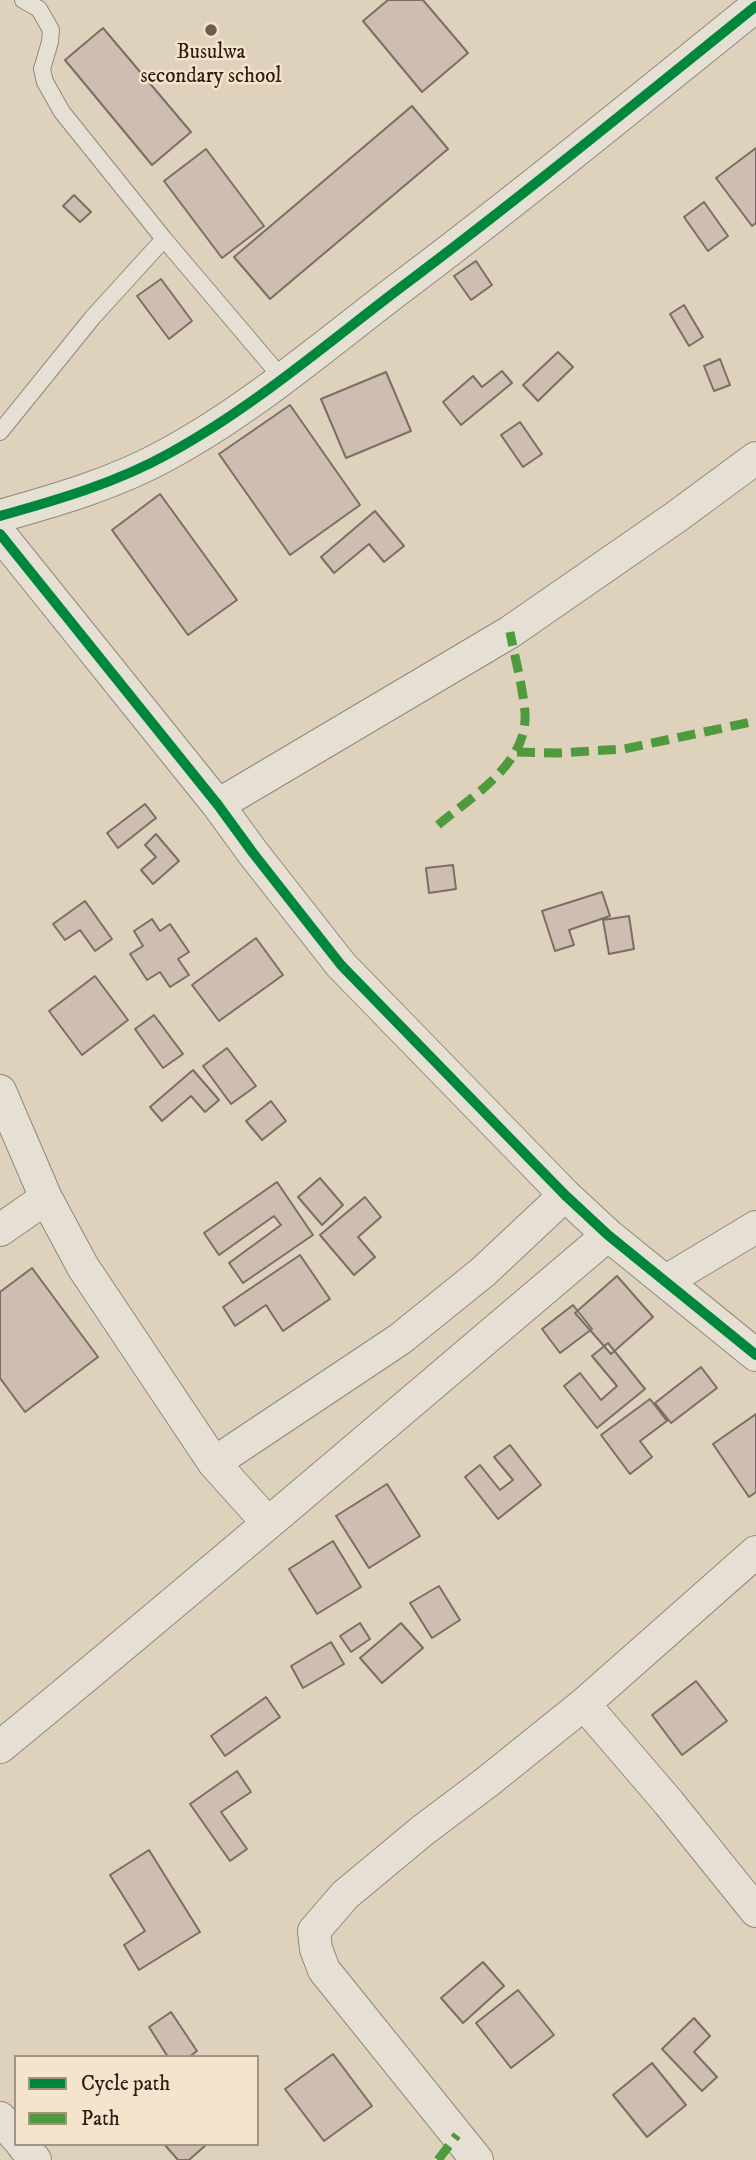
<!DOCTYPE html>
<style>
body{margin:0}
#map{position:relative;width:756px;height:2160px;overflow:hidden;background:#ded2bd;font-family:"IM FELL DW Pica",serif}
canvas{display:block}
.legend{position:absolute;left:14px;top:2055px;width:245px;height:91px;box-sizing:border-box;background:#f3e4cb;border:2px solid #a39482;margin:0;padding:9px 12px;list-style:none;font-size:21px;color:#2c1d14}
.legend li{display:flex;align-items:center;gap:14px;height:35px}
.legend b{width:35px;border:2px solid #a39482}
</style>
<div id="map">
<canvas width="756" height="2160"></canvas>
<ul class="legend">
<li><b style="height:9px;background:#00873e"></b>Cycle path</li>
<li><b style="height:9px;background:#4f9a3d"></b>Path</li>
</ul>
</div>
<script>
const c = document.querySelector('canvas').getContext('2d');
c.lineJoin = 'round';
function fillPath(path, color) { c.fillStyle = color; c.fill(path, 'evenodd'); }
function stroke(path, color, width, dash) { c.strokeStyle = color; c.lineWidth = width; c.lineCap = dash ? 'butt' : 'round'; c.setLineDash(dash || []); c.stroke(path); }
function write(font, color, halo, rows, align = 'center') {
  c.font = font + ' "IM FELL DW Pica",serif'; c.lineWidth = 5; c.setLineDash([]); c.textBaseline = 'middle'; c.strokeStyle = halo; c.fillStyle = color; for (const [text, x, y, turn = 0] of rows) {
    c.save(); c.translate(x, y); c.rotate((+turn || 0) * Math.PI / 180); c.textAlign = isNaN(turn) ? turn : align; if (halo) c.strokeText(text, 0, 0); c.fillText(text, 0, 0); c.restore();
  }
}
const building = new Path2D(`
 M388 0H423L468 53 422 92 363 21Z
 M103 28 191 132 152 165 65 60Z
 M412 106 448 149 270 299 234 257Z
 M756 148V223L752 226 716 178Z
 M206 149 264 226 222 258 164 181Z
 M74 195 91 212 80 222 63 206Z
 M704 202 728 236 708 251 684 217Z
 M476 261 492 285 471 300 454 276Z
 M161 279 192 321 169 339 137 296Z
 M684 305 703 337 689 346 670 314Z
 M558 352 573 367 538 401 523 385Z
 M720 359 730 385 714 391 704 366Z
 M502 371 512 383 461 425 443 402 473 376 482 387Z
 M386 372 411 431 346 458 321 399Z
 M290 405 360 505 290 555 219 454Z
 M520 422 542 454 523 467 501 435Z
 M160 494 237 600 188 635 112 530Z
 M375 511 404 546 384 562 369 544 334 573 321 557Z
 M145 804 156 818 118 848 107 833Z
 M156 834 179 861 153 884 141 870 156 857 145 845Z
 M453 865 456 889 429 893 426 868Z
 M602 892 610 916 569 930 574 945 555 951 542 911Z
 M85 901 112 939 95 951 80 930 65 940 53 924Z
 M629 916 634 949 609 954 603 920Z
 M152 919 160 931 170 924 189 952 178 959 189 975 170 987 160 972 147 980 130 954 143 946 134 931Z
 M256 938 283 975 219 1021 192 985Z
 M95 976 128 1020 82 1055 49 1011Z
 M154 1015 183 1054 163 1068 135 1029Z
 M227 1048 256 1086 231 1104 203 1066Z
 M193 1070 219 1100 205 1112 191 1096 162 1121 150 1107Z
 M271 1101 286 1121 262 1140 246 1121Z
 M320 1178 343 1205 322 1225 298 1197Z
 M277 1182 313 1235 243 1283 229 1263 281 1225 274 1216 219 1255 204 1233Z
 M365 1197 381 1217 358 1237 375 1257 354 1275 320 1235Z
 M300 1255 330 1299 283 1331 266 1305 235 1326 223 1307Z
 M32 1268 98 1357 25 1412 0 1378V1292Z
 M617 1276 653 1317 611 1354 575 1313Z
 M573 1305 592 1329 560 1353 542 1329Z
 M608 1343 645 1389 597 1428 564 1386 580 1373 601 1400 617 1386 592 1356Z
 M701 1367 717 1388 671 1423 655 1403Z
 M650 1399 667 1421 640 1441 652 1457 630 1474 601 1435Z
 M756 1414V1492L749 1497 713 1444Z
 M510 1445 541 1485 498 1519 465 1477 480 1465 500 1490 513 1480 494 1457Z
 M387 1484 420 1536 369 1568 336 1516Z
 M333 1541 361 1587 317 1614 289 1569Z
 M439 1586 460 1620 432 1638 410 1603Z
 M360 1623 370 1639 351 1652 340 1636Z
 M401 1623 423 1648 382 1683 360 1658Z
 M331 1642 344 1664 303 1688 291 1666Z
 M696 1681 727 1721 682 1755 652 1715Z
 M266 1697 280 1717 225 1756 211 1736Z
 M237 1771 251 1792 221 1812 247 1849 230 1861 190 1804Z
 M149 1850 200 1932 139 1970 124 1945 145 1931 110 1875Z
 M483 1962 504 1986 463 2023 441 1998Z
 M518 1990 554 2035 511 2068 476 2023Z
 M171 2012 197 2051 189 2057H168L149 2027Z
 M694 2018 710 2036 694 2052 717 2077 702 2091 662 2049Z
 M333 2054 372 2106 324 2141 285 2089Z
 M652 2063 686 2105 647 2137 613 2095Z
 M164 2144H207L189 2160H178Z`);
const service = new Path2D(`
 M23 0 39 9 51 30 50 42 42 69 45 82 62 112 164 239 282 378
 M0 432 93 317 164 239`);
const minor = new Path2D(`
 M0 516C57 500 116 483 168 454 251 409 325 345 400 288 521 197 638 101 756 6
 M0 534 218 805 253 853 341 965 565 1195 608 1235 756 1355
 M218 805 510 632 676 517 756 458
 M0 1091 46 1198 83 1267 214 1463 267 1522
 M0 1230 46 1198
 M666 1281 756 1227
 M214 1463 400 1339 483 1272 565 1195
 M584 1704 669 1803 756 1911
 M0 1747C205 1579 406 1406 608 1235
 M0 2118 16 2137
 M22 2144 35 2160
 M477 2160 324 1970 316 1949 314 1931 345 1895 422 1831 487 1782 584 1704 756 1552`);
const quiet = new Path2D(`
 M517 752 558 753 624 749 756 721
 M438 825C472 796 528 764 525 713 523 687 515 659 510 632
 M438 2160 457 2135`);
const cycleway = new Path2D(`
 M0 516C57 500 116 483 168 454 251 409 325 345 400 288 521 197 638 101 756 6
 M0 534 218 805 253 853 341 965 565 1195 608 1235 756 1355`);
const markers = [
 [211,30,7,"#6a5c4f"]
];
const poiNames = [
 ["Busulwa",211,54],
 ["secondary school",211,78]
];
fillPath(building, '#cfbdb1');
stroke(building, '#787064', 2);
stroke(service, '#90887c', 18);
stroke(minor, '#90887c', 34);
stroke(service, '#e5dfd4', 16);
stroke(minor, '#e5dfd4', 32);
stroke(quiet, '#4f9a3d', 9, [18, 9]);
stroke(cycleway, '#00873e', 10);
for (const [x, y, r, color] of markers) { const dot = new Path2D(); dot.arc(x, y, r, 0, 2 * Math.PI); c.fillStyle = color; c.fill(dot); stroke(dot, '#f3e4cb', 2.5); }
write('21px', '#2c1d14', '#f3e4cb', poiNames);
</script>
